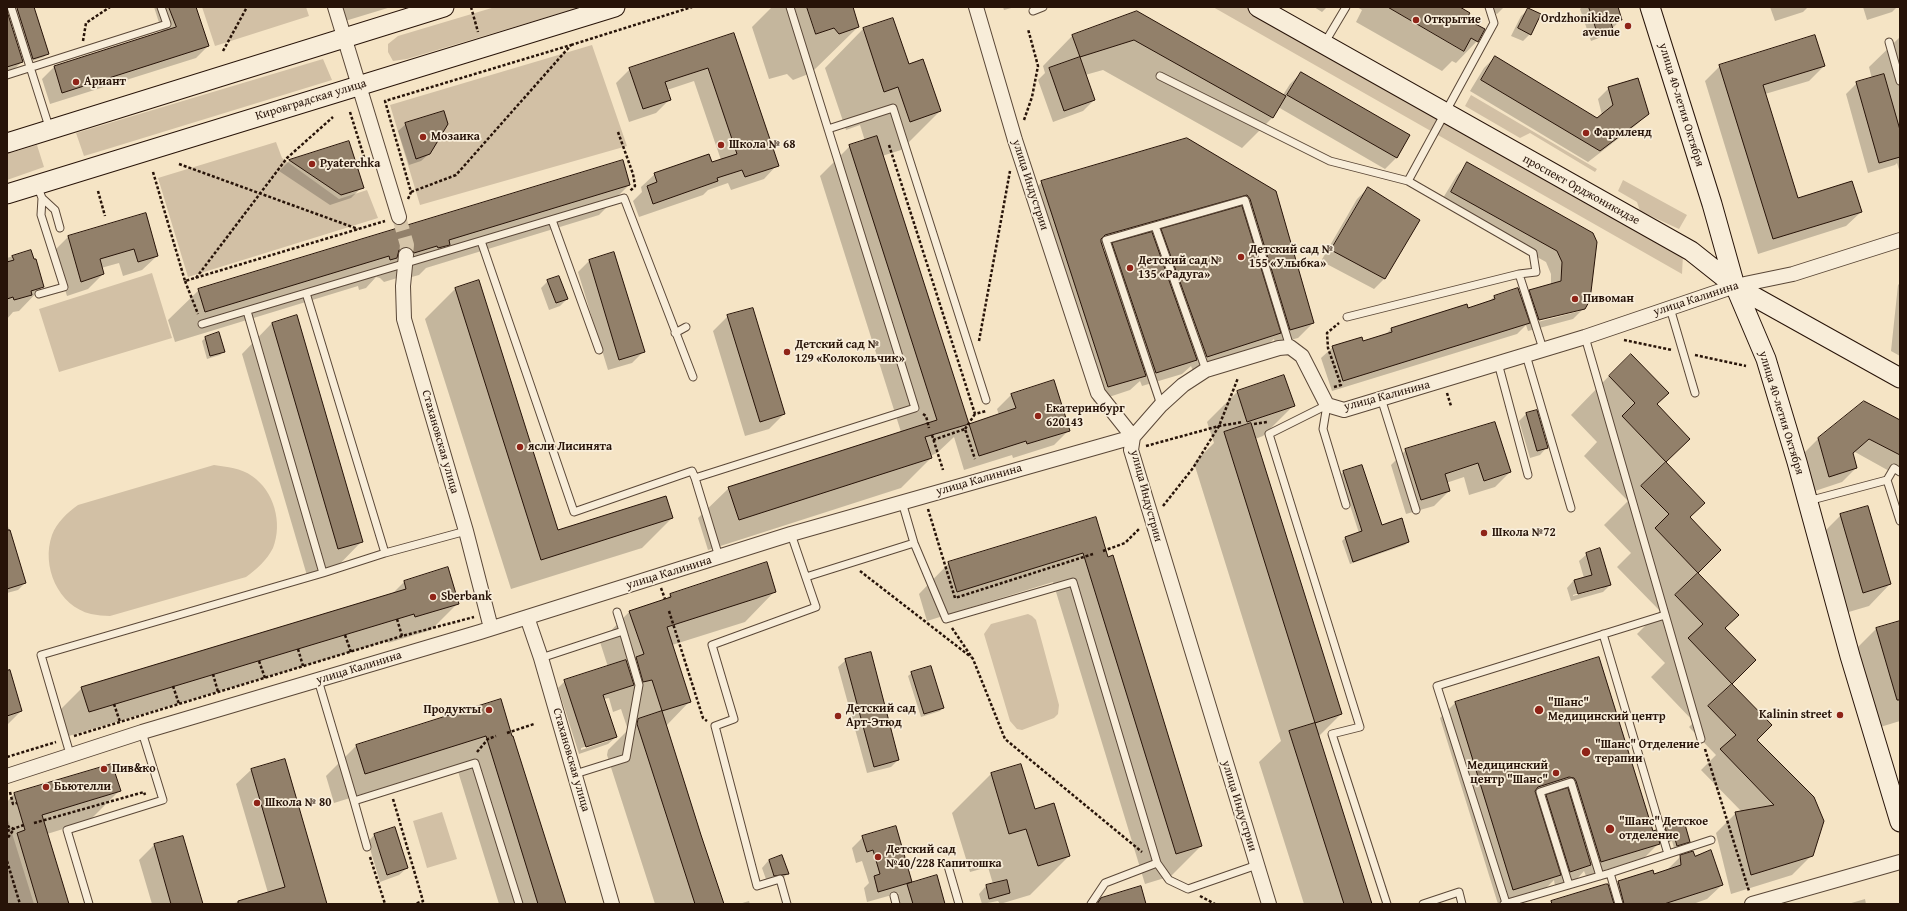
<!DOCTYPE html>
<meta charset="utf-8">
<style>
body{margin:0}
#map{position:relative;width:1907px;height:911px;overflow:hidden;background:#f5e4c5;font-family:"Gentium Book Plus",serif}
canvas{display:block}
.frame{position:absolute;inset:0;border:8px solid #271308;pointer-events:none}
</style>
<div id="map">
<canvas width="1907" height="911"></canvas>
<div class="frame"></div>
</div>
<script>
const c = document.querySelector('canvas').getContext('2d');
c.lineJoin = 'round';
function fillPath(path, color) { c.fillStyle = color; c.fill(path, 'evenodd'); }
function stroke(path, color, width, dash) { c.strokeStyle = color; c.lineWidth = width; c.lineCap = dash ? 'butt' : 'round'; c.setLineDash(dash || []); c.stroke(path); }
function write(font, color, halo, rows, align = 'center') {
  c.font = font + ' "Gentium Book Plus",serif'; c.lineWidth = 3.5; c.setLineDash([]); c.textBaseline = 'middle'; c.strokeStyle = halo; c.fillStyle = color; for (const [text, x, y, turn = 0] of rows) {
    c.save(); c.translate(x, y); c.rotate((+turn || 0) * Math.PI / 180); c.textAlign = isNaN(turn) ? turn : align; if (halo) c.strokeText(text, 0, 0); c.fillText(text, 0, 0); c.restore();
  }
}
const green = new Path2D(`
 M202 7H306L309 16 215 46Z
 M495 7H581L407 59 393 61 388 52V44L398 36Z
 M1213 7H1249L1683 255 1682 274Z
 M592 45 627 146 420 205 390 105Z
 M323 59 332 80 104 150 84 156 76 133Z
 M1471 95 1597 169 1595 172 1530 133 1520 138 1465 106Z
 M276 142 282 158 339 199 367 190 378 218 188 277 158 178Z
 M37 145 44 167 7 180V154Z
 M1623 180 1687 215 1679 229 1640 211 1637 202 1618 191Z
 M152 273 172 338 59 372 39 309Z
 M214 465C227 467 241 468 252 476 274 491 283 523 273 548 267 560 257 569 246 577L110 616C104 616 97 615 91 614 58 606 41 566 52 535 57 522 67 513 78 505Z
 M1028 614 1032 616 1036 620 1059 705 1058 714 1054 718 1022 730 1017 729 1010 721 984 634 991 624Z
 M442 812 457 859 427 868 413 821Z
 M7 817 34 904H7Z`);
const shadow = new Path2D(`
 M24 7H33L47 53 44 57 29 62 14 13 17 9Z
 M154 7H195L208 46 196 58 50 104 42 79 54 67 162 32Z
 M341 7H391L345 21Z
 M772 7H851L858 27 811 73 793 80 787 74 769 79 752 27Z
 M1003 7H1015L1004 10Z
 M1314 7H1327L1322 12Z
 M1357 7H1458L1477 41 1456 63 1452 61 1442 71 1356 22 1362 10Z
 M1484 7H1504L1497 14Z
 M1582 7H1617L1621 20 1604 36 1591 41 1580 9Z
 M1770 7H1808L1803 12 1775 21Z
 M1863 7H1897L1892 12 1867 20Z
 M1529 9 1530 34 1523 41 1511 36 1521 16Z
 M1137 12 1283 95 1290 84 1301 73 1409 135 1396 158 1385 169 1278 107 1272 118 1242 148 1103 70 1085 75 1094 100 1083 111 1053 122 1038 80 1045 73 1043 66 1073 35Z
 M7 14 22 62 7 75Z
 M863 29 909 65 940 111 901 150 882 156 968 425 999 415 997 409 1012 394 1069 430 1054 445 1013 458 1012 455 964 470 954 437 937 453 930 456 931 458 901 488 708 550 698 518 729 488 901 432 820 176 850 146 865 141 860 125 846 130 825 68Z
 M734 34 777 165 764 179 731 190 728 183 708 190 703 195 639 217 633 201 642 192 641 187 655 174 721 160 694 81 667 90 670 99 656 113 629 122 616 83 630 69Z
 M1900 37V173L1897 163 1895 165 1868 173 1846 94 1857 83 1872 79 1869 67Z
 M1495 57 1597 119 1602 115 1598 99 1609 88 1648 114 1636 125 1588 162 1470 91 1484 68Z
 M1720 66H1824L1809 81 1765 94 1797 199 1861 212 1846 226 1758 254 1705 81Z
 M406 124 429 154 421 161 409 165 398 131Z
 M349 142 362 187 351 198 330 205 279 171 289 161Z
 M1468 164 1592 234 1584 308 1573 319 1528 331 1526 325 1517 334 1332 391 1321 358 1333 347 1363 342 1385 335 1391 329 1437 314 1467 309 1488 302 1494 297 1521 300 1530 291 1551 285V274L1546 262 1440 203 1457 175ZM1580 309V311L1534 323V321Z
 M1042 182 1275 191 1313 323 1298 338 1275 344 1274 339 1265 347 1193 371 1191 366 1182 374 1142 386 1140 381 1130 390 1094 402 1027 197ZM1163 229 1153 239 1151 232ZM1115 242 1104 253 1102 246Z
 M629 185 599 215 426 268 419 275 408 278 407 275 384 282 380 278 376 277 366 288 359 290 358 286 175 342 168 320 199 290Z
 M1368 188 1385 278 1374 289 1321 261 1357 199Z
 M145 214 157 256 142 270 123 276 119 263 101 268 103 274 88 289 67 296 53 252 68 237Z
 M31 251 43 286 19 311 13 312 7 319V258Z
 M613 253 643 352 632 363 608 370 578 272 589 261Z
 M548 281 567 299 560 306 549 310 541 288Z
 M1900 283V356L1891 351 1898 285Z
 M456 288 558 532 672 518 642 548 511 589 425 319Z
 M728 316 784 414 769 429 745 436 713 331Z
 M272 323 362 541 332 572 308 579 242 354Z
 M218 334 224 351 220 355 207 359 202 341 205 338Z
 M1609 376 1656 405 1689 439 1665 463 1703 503 1689 517 1720 550 1697 573 1737 615 1724 628 1755 660 1731 684 1771 725 1756 740 1812 855 1792 875 1731 894 1716 833 1736 813 1742 812 1701 770 1716 755 1689 727 1694 722 1651 677 1665 663 1637 634 1660 611 1617 567 1631 553 1604 525 1628 501 1584 456 1597 442 1571 415Z
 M1237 392 1293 406 1263 436 1255 439 1341 714 1318 737 1371 904H1304L1259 762 1281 741 1194 463 1214 443 1207 422Z
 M1536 411 1547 447 1540 455 1530 458 1519 421 1526 414Z
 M1900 421V477L1855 452 1852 454 1856 468 1842 482 1815 491 1804 453 1818 439Z
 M1495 423 1510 472 1495 487 1469 495 1464 477 1446 483 1449 491 1434 506 1406 514 1391 465 1406 450Z
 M1361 466 1381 526 1408 542 1405 545 1350 564 1342 541 1345 538 1359 533 1340 475 1343 472Z
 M1841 515 1890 584 1869 606 1842 614 1819 537Z
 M1095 518 1201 846 1171 876 1145 884 1053 582 927 621 919 594 949 563Z
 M7 523 25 583 18 590 7 593Z
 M1587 554 1610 585 1603 592 1571 601 1567 588 1574 580 1584 578 1579 561ZM1603 586V588L1573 596V595Z
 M766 564 775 591 745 622 672 645 690 701 666 726 723 904H655L607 755 608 750 628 730 621 709 613 712 609 698 603 699 616 737 608 744 579 754 558 688 565 681 608 667 600 642 630 611 665 600 670 595ZM608 739V741L581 750V748Z
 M404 582 458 603 431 630 388 643 387 641 62 738 55 715 82 688 391 595Z
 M1900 622V721L1877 728 1854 651 1876 629Z
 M1598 658 1652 832 1659 843 1644 858 1586 876 1584 871 1576 880 1555 886 1554 880 1545 889 1498 904 1440 718 1455 703ZM1554 792 1558 793 1547 796 1538 805 1535 798Z
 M846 660 898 760 891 767 867 773 838 667Z
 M7 665 21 711 7 725Z
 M912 673 943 707 940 711 921 717 908 676Z
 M500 701 564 904H499L456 765 334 803 326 776 356 746Z
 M1021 765 1034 810 1069 856 1030 895 1000 904 998 901 982 904 979 894 986 886 993 884 988 867 970 872 952 813 991 774Z
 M251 770 326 904H231L268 893 236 784Z
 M119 791 89 821 47 834 68 904H7V802L14 794Z
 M1666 828 1689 841 1685 845 1674 848 1672 841 1666 843 1662 831Z
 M375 834 407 868 399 875 380 882 368 842Z
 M182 837 202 904H152L139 860 154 845Z
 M863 837 911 882 909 884 944 904H894L893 899 899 893 867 902 864 888 869 883 862 861 856 863 852 848Z
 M1681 856 1694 857 1722 885 1707 899 1693 904H1549L1607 886 1609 891 1618 882 1652 871 1654 875 1666 871Z
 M769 860 787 874 780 881 767 882 762 868Z
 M1865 899 1866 904H1848Z
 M749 901 750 904H739Z`);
const building = new Path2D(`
 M21 7H34L49 54 33 59 17 8Z
 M169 7H196L209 46 62 93 54 66 176 27Z
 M807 7H853L859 27 839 34 834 28 816 34Z
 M1388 7H1460L1470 13 1466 19 1485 29 1478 42 1471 38 1464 51Z
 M1589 7H1618L1622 20 1611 23 1613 29 1598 34Z
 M1528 8 1541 14 1531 35 1518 28Z
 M7 11 23 62 7 67Z
 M1137 11 1286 96 1273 118 1134 40 1080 57 1072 35Z
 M893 18 909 64 923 59 941 111 910 122 898 87 884 92 863 28Z
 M734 33 779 166 745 177 742 170 717 178 718 181 653 204 647 186 657 182 654 173 709 154 712 162 737 154 708 68 665 82 671 100 643 109 629 68Z
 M1815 35 1825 66 1763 85 1798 198 1852 181 1862 212 1773 239 1719 65Z
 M1495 56 1597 118 1613 105 1608 87 1638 78 1649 114 1600 151 1481 80Z
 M1080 57 1095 100 1064 111 1049 68Z
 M1301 72 1410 135 1397 158 1287 95Z
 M1884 74 1900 130V157L1879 163 1856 82Z
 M444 111 448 124 430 154 416 159 405 123Z
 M877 136 969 424 925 437 932 458 739 520 728 487 937 420 849 145Z
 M1187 138 1276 191 1314 323 1290 330 1250 199 1247 195 1105 235 1101 239V242L1146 376 1108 387 1041 181Z
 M349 141 364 188 341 195 289 160Z
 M623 160 630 185 449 240 450 245 438 248 437 246 414 253 411 248 403 247 399 250 397 258 390 260 389 256 205 312 198 289Z
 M1467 162 1593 233 1597 242 1590 300 1585 309 1539 320 1529 290 1561 281 1562 262 1557 251 1451 192Z
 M1368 187 1420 220 1385 279 1331 250Z
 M1242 206 1281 333 1207 357 1161 229Z
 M146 213 158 256 138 262 134 249 100 259 104 274 81 282 68 236Z
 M1152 232 1197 360 1156 373 1112 243Z
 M31 250 34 259H36L44 287 31 291 32 295 14 300 13 297 7 299V262L14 260 12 256Z
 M614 252 645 352 619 360 589 260Z
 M559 276 568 299 556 303 547 280Z
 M479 280 558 530 666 496 673 518 541 560 455 288Z
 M1518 288 1530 323 1343 381 1332 346 1362 337 1363 341 1392 332 1391 328 1467 304 1468 308 1495 299 1494 296Z
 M753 308 785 414 760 422 727 315Z
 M297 315 363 542 338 549 272 323Z
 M219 332 225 352 210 356 205 337Z
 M1631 354 1669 393 1657 404 1690 439 1666 462 1622 416 1635 403 1609 376Z
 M1284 375 1295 406 1247 422 1237 391Z
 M1054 380 1070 431 1027 444 1026 441 979 456 969 424 1016 408 1011 394Z
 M1864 401 1900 420V455L1869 439 1853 453 1857 468 1829 477 1818 438Z
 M1537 410 1548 448 1537 451 1526 413Z
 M1495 422 1511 472 1484 481 1478 463 1445 474 1450 491 1421 500 1405 449Z
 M1251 423 1342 714 1315 723 1224 432Z
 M1666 462 1705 503 1690 517 1721 550 1698 573 1655 528 1669 514 1641 486Z
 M1362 465 1382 525 1402 518 1409 542 1353 562 1345 537 1362 531 1343 471Z
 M1868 506 1891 584 1863 593 1840 514Z
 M1096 517 1108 557 1113 555 1202 846 1176 854 1083 553 957 592 948 562Z
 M7 530H10L26 583 7 589Z
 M1600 548 1611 585 1578 594 1574 580 1592 575 1586 553Z
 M767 562 776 592 667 627 691 702 662 711 652 680 643 682 636 657 644 654 629 611 671 597 670 594Z
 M448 567 459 604 415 617 414 614 89 712 81 687 406 589 404 581Z
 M1698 573 1739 615 1725 628 1756 660 1732 684 1688 638 1703 624 1675 595Z
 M1900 621V700H1897L1876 628Z
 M871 652 899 760 874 767 845 659Z
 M1599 657 1653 831 1656 830 1660 844 1601 862 1576 781 1574 778 1569 777 1538 787 1535 791 1561 875 1513 890 1455 702Z
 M626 660 634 685 603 695 617 737 586 747 564 680Z
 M931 666 944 708 924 714 911 672Z
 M10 670 22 711 7 716V671Z
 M1732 684 1772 725 1757 740 1814 797 1824 821 1813 856 1751 875 1735 812 1774 805 1720 749 1736 735 1708 706Z
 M501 699 512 736H513L566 904H538L486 736 365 774 356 745Z
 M662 711 701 835 724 904H695L637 724 638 719Z
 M1315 723 1372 904H1344L1289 731Z
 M285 759 327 904H238V901L285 887 251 769Z
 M112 764 121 791 42 815 69 904H38L17 833 25 830 14 793Z
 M1021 764 1035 809 1054 803 1070 856 1038 866 1026 829 1009 834 991 773Z
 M1568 788 1591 865 1570 872 1546 795Z
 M1684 821 1690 842 1677 846 1675 839 1669 841 1665 827Z
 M896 826 912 882 878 892 874 876 880 874 873 850 867 852 862 836Z
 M395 827 408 868 387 875 374 834Z
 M183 836 203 904H171L154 844Z
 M1711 850 1723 885 1664 904H1624L1618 881 1653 870 1654 874 1681 865 1680 855 1693 851 1695 856Z
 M782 855 789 874 774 876 769 860Z
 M937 875 945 904H913L907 884Z
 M1007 880 1010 893 989 899 986 885Z
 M1606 884H1608L1614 904H1552L1551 901Z
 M1141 886 1146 904H1097L1101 898Z`);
const streetTunnel = new Path2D(`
 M399 217 407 245 406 255`);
const path = new Path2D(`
 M471 7 478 32
 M83 41 86 23 110 7
 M571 45 692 7
 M223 51 247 7
 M350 112 364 157
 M1024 120 1032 97 1038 66 1028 29
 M618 132 633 174 635 186 630 191
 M889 145 975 414 986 411
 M179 164 358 229
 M153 172 185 281 385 221
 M98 191 105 216
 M408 199 411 192 385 101 571 45 456 175 411 192
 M196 278 287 158 333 117
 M185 281 198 314
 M1624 340 1672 350
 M979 341 1010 171
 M1695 355 1746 366
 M1334 387 1341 385 1328 348 1327 333 1339 323
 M1447 393 1451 406
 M923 414 926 416 929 428
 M1254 424 1267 422
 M965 429 975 414
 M932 435 943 470
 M933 440 965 429 975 459
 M1146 446 1219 426 1243 422
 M1163 506 1193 468 1219 426 1238 378
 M928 509 955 598 1093 554
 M1103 551 1125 543 1140 528
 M860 571 971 657
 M661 588 665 599
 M669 611 703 718 707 721
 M397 619 402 636
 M952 628 973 659 1005 739 1142 852
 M345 635 351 652
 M298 649 303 666
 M259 661 265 678
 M213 674 218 692
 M173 686 179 704
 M114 704 120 722
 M507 733 534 724
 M74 736 402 636 474 617
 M1705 749 1749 891
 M477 752 488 739 496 736
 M7 757 56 742
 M10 792 13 804 17 803
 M393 799 423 901 415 904
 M34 823 144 792 145 795
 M7 826 14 829 7 839
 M7 831 24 825
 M370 857 385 904
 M7 861 20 904
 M1200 896 1215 904`);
const lane = new Path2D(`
 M11 7 50 130
 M1033 11 1043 7
 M1889 42 1900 81
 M1324 44 1346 7
 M7 75 167 24 161 7
 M1160 76 1330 161 1408 181 1533 253 1536 272 1519 274 1543 349
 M828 129 893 108 986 400
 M1408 181 1494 23 1489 7
 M37 185 42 198 41 215 64 287 39 294
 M42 198 55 210 60 228
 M552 220 599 350
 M1155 226 1206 370
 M481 241 574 512 692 471 695 478
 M306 293 385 553
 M1670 308 1695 393
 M247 311 323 573
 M1347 317 1519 274
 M202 324 624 198 693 377
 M675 333 686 327
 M1585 337 1701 739
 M1526 355 1571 508
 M1498 363 1528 475
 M1381 398 1416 510
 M1161 405 1106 240 1245 200 1290 347
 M1327 405 1269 434 1360 727 1332 734 1387 904
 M1327 405 1323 429 1346 505
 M1887 480 1900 521
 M1808 501 1887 480 1894 468 1900 472
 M902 502 914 543 946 619 1073 582 1157 863 1169 880 1188 889 1257 865
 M719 557 695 478 915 408 790 7
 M806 577 914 543
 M617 612 623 631
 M1603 634 1668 854
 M541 658 623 631 639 685 626 758 575 774
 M318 680 354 801 475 763 519 904
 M70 754 41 655 323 573 385 553 466 531
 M354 801 367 847
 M948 866 959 904
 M1610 873 1711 840
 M1569 885 1540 792 1571 782 1600 876
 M894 896 896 904
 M1506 903 1437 686 1665 615
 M89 904 67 830 163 800 142 732
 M787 904 780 879 757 886 715 726 734 719 712 645 816 607 791 534
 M1091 904 1105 883 1157 863
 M1423 904 1459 892 1462 904
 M1504 904 1610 873 1619 904`);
const street = new Path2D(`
 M335 7 399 217
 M976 7 1015 140 1098 393 1133 437 1131 450 1269 904
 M406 255 403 286 404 319 466 531 491 628
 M527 617 541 658 612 904
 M7 776 142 732 480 632 791 534 1133 437 1161 405 1183 385 1206 370 1279 348 1290 347 1302 356 1327 405 1344 410 1585 337 1735 286 1793 274 1900 240
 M1752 904 1900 862`);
const secondary = new Path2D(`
 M1258 7 1691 251 1735 286 1900 378
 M1650 7 1712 204 1735 286 1766 359 1797 462 1850 656 1900 822
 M7 143 444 7
 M7 194 615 7`);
const markers = [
 [1416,20,4,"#8f2418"],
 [1628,26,4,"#8f2418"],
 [76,82,4,"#8f2418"],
 [1586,133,4,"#8f2418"],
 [423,137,4,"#8f2418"],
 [721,145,4,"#8f2418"],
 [312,164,4,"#8f2418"],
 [1241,257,4,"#8f2418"],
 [1130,268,4,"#8f2418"],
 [1575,299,4,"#8f2418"],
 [787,352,4,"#8f2418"],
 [1038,416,4,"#8f2418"],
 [520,447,4,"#8f2418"],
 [1484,533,4,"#8f2418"],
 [433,597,4,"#8f2418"],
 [489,710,4,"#8f2418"],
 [1539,710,5,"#8f2418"],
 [1840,715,4,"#8f2418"],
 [838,716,4,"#8f2418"],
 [1586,752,5,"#8f2418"],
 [104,769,4,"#8f2418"],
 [1556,773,4,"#8f2418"],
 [46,787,4,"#8f2418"],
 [257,803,4,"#8f2418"],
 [1610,829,5,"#8f2418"],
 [878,857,4,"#8f2418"]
];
const poiNames = [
 ["Ordzhonikidze",1620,19,"right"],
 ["avenue",1620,33,"right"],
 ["Открытие",1424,20],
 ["Ариант",84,82],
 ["Фармленд",1594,133],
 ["Мозаика",431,137],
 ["Школа № 68",729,145],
 ["Pyaterchka",320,164],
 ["Детский сад №",1249,250],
 ["155 «Улыбка»",1249,264],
 ["Детский сад №",1138,261],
 ["135 «Радуга»",1138,275],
 ["Пивоман",1583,299],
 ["Детский сад №",795,345],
 ["129 «Колокольчик»",795,359],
 ["Екатеринбург",1046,409],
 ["620143",1046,423],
 ["ясли Лисинята",528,447],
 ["Школа №72",1492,533],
 ["Sberbank",441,597],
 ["\"Шанс\"",1548,703],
 ["Медицинский центр",1548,717],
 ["Детский сад",846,709],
 ["Арт-Этюд",846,723],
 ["Продукты",481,710,"right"],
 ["Kalinin street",1832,715,"right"],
 ["\"Шанс\" Отделение",1595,745],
 ["терапии",1595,759],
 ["Медицинский",1548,766,"right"],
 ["центр \"Шанс\"",1548,780,"right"],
 ["Пив&ко",112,769],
 ["Бьютелли",54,787],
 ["Школа № 80",265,803],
 ["\"Шанс\" Детское",1619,822],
 ["отделение",1619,836],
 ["Детский сад",886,850],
 ["№40/228 Капитошка",886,864]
];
const streetNames = [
 ["Кировградская улица",311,100,-17],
 ["улица 40-летия Октября",1681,105,73],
 ["улица Индустрии",1030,185,72],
 ["проспект Орджоникидзе",1581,190,29],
 ["улица Калинина",1696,299,-18],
 ["улица Калинина",1387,396,-15],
 ["улица 40-летия Октября",1781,413,73],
 ["Стахановская улица",440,442,74],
 ["улица Калинина",979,480,-16],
 ["улица Индустрии",1146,496,75],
 ["улица Калинина",669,573,-17],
 ["улица Калинина",359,668,-17],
 ["Стахановская улица",571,760,74],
 ["улица Индустрии",1239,806,73]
];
fillPath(green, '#d2c0a5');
fillPath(shadow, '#0003');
fillPath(building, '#92806a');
stroke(building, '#271308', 1);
stroke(streetTunnel, '#d6c5a9', 14, [14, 7]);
stroke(lane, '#5a4737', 9);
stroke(street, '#5a4737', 16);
stroke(secondary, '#271308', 21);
stroke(path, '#271308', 2.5, [3, 2]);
stroke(lane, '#f8edd9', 7);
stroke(street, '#f8edd9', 14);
stroke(secondary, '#f8edd9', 19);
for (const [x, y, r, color] of markers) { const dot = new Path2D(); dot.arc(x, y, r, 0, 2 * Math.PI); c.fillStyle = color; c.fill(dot); stroke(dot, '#f8edd9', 1.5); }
write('bold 12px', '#271308', '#f8edd9', poiNames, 'left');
write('12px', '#271308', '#f8edd9', streetNames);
</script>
